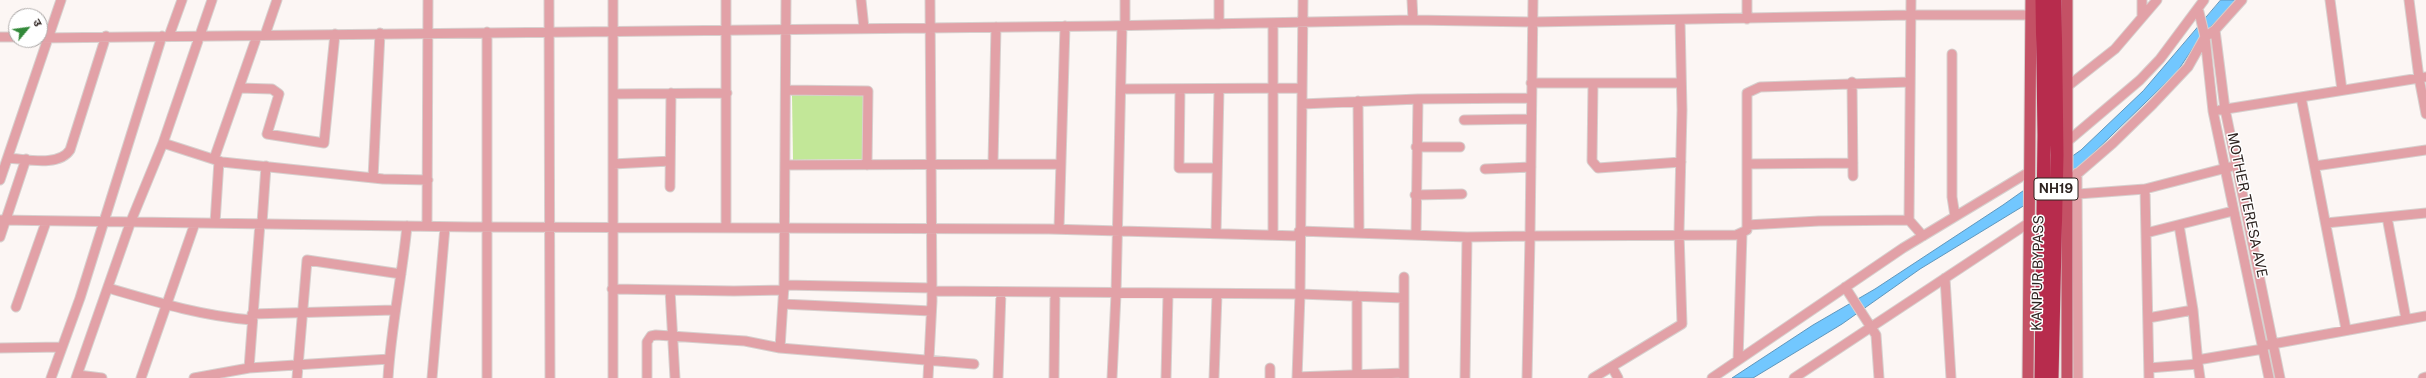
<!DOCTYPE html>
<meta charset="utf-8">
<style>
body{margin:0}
#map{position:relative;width:2426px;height:378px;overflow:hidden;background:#fcf6f4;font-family:"Public Sans","Noto Sans Devanagari",sans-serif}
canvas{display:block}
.north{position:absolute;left:8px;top:8px;width:40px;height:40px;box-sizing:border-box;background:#fff;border:1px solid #aba7a6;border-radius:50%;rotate:61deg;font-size:11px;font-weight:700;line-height:16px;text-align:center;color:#2e2421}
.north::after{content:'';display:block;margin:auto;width:14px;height:18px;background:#328939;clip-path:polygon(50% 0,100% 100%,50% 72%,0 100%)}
</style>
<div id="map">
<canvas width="2426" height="378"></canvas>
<div class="north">उ</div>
</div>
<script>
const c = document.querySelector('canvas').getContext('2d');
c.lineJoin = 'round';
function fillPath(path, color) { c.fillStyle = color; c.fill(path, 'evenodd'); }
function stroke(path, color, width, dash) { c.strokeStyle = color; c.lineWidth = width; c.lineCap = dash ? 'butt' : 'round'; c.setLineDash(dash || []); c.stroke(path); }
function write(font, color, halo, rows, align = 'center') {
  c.font = font + ' "Public Sans",sans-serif'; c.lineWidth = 3; c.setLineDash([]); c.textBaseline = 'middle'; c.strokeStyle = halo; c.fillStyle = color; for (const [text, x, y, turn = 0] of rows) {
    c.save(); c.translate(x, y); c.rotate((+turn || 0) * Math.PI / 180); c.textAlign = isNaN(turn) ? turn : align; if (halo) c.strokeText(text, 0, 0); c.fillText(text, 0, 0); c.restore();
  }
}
const green = new Path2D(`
 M792 95H864L863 159 793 160Z`);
const water = new Path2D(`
 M2221 0H2236L2199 39 2177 72 2080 166 2025 205 1920 269 1842 324 1753 378H1732L1813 325 1875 289 2003 205 2081 150 2143 91Z`);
const minor = new Path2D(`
 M212 0 163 143 222 162 383 179 428 180
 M549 0 550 378
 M613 0V378
 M861 0 864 28
 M1412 0 1413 20
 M1533 0 1530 236 1736 235 1747 230V93L1760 87 1910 82
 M1911 0 1909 220 1923 236
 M2142 0V17
 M2330 0 2342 90
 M2409 0 2419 78 2426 114
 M2198 8 2205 37 2213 111 2269 378
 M1747 19V0
 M1219 24V0
 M1125 26V0
 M2215 30 2225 109 2280 378
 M487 32V378
 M265 35 277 0
 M169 36 182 0
 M0 37H16
 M40 38 1104 26 1413 20 1532 22 1910 15H2031
 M1952 54V197L1955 216
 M1852 82 1853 176
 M1531 83H1681
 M1593 83 1592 161 1598 168 1681 162
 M2068 86 2115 49 2157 0
 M239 88 272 89 279 94 267 134 324 143 335 34
 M1121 89 1302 88
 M1180 89 1179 168H1217
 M786 90 868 91 867 165
 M613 94 727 93
 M2301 97 2346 329
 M1418 99 1531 98
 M1358 101 1359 233
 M1302 104 1418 99 1416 235
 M2220 110 2426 77
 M1464 120 1531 119
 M2068 141 2140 80 2160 59 2204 0
 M1416 147H1460
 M8 158C26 159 59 167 70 150L106 36
 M214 159 257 36
 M993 163 996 27
 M613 164 670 161
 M1747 164 1853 163
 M785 165 1060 164
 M2315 166 2426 150
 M1485 169 1531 167
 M2077 173 2078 378
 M373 178 380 33
 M0 180 61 0
 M2069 181 2113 143 2153 104 2188 67 2205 37 2215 30 2242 0
 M670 187 671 93
 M2145 189 2149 378
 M2078 194 2145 189 2230 167
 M1415 195 1462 194
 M2387 217 2406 319
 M0 220 471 227 1049 229 1299 236
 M215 223 219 161
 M262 223 266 166
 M2326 223 2426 213
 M1747 225 1819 221 1909 220
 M427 226 428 0
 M726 228V0
 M1059 229 1065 26
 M1299 231 1467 237 1530 236 1527 378
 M1216 233 1219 89
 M2146 233 2233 211
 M1273 235V24
 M0 237 26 159
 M1945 278 1951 378
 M784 285 932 288
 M1845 287 1876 335 1879 378
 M108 288C156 302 202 316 252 320
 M612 289 734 291 784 290
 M670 290 675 378
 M932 291 1300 294 1404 298
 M783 304 931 311
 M16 307 46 222
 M2193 310 2198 364
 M252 314 394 310
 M2148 318 2193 310 2179 225
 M2267 345 2426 316
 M0 348 62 347
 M780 348 784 285 786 0
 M1738 360 1742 233
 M2197 360 2263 349
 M1612 367 1618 378
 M249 368 260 223
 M2149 368 2198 364 2200 378
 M1357 374V296
 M78 375 102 378
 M1297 377 1404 373
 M51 378 80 298 162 36
 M76 378 131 221 163 143
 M141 378 195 223
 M194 378 249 368 389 359
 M297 378 307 260 401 274
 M388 378C391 327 402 277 407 226
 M432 378 445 227
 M647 378V342L651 336 656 335 745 341 780 348 974 364
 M928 378 932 301 930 0
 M998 378 1001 292
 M1054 378 1055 293
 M1112 378 1116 294 1122 26
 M1166 378 1168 294
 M1214 378 1217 294
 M1270 378V368
 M1297 378 1300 294 1303 0
 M1404 378V277
 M1465 378 1467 237
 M1593 378 1682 324 1679 233 1682 110 1680 20
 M1712 378 1903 248 2029 172
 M1794 378 2030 222
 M2423 378 2426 377`);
const major = new Path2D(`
 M2067 0V378
 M2028 378 2031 0`);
const highway = new Path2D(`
 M2041 378 2044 135 2042 0
 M2052 378 2057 155 2055 0`);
const shields = [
 [2056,189,44]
];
const shieldNames = [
 ["NH19",2056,189]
];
const streetNames = [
 ["MOTHER TERESA AVE",2247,205,78],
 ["KANPUR BYPASS",2038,273,-89]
];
fillPath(green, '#c2e798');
fillPath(water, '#72c7fe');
stroke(water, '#5e96bc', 1);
stroke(minor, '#d7d0ce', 11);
stroke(major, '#d7d0ce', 13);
stroke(highway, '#d7d0ce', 15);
stroke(minor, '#e2a1a7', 9);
stroke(major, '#c45165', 11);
stroke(highway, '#b72c4d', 13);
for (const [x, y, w] of shields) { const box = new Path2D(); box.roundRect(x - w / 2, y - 11, w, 22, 3); c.fillStyle = '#fff'; c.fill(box); stroke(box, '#2e2421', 1); }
write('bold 13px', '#2e2421', null, shieldNames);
write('14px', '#2e2421', '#fff', streetNames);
</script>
